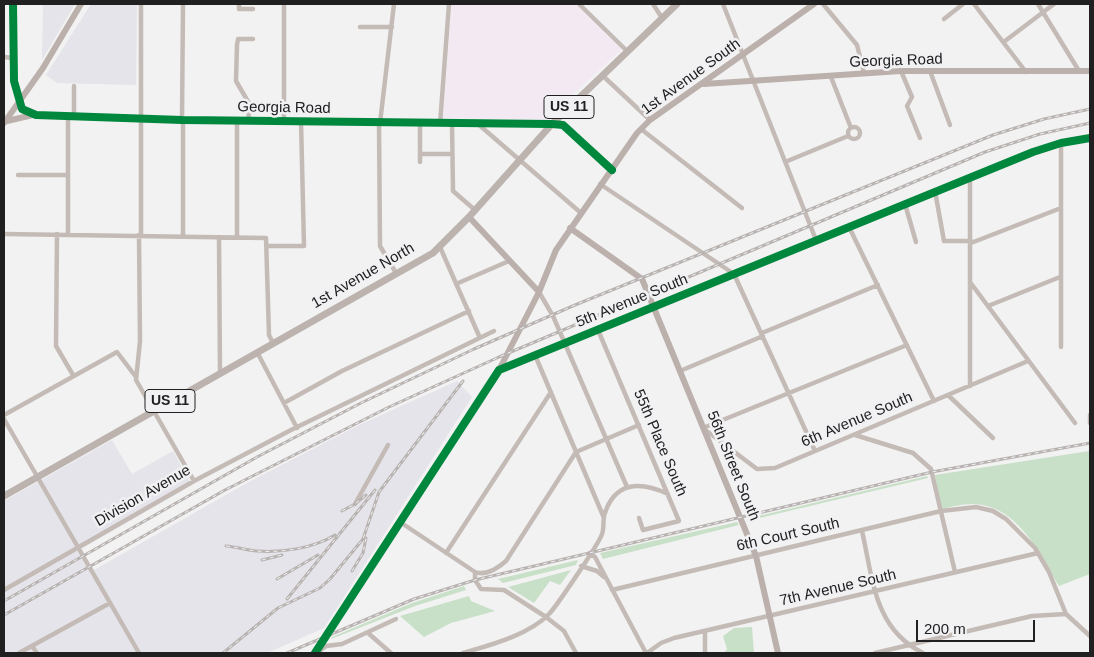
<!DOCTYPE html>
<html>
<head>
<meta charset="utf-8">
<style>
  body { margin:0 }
  #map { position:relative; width:1094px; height:657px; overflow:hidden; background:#f2f2f2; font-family:Arial,sans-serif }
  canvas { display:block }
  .frame { position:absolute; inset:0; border:5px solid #202021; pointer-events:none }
  .scale { position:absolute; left:916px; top:620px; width:119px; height:22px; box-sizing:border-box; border:2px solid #202021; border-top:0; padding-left:6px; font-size:15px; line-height:18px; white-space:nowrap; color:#202021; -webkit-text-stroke:4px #f1f1f3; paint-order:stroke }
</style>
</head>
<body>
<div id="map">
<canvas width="1094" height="657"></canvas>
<div class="frame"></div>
<div class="scale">200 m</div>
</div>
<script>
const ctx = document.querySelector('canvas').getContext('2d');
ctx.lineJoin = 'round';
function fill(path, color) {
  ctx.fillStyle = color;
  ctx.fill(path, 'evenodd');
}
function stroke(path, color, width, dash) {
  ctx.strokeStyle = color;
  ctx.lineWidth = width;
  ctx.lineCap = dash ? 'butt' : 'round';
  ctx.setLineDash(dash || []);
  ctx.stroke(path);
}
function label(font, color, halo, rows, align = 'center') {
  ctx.font = font + ' Arial,sans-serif';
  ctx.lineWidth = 5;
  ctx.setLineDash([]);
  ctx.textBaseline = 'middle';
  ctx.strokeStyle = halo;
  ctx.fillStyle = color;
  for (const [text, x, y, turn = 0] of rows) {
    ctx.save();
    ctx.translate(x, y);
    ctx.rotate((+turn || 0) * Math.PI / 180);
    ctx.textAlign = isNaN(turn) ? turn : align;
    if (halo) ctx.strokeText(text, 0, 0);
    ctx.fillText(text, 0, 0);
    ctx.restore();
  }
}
fill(new Path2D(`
  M43,4H75L42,60Z
  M91,4H137L136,85L57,83L46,75Z
  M457,381L472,397L324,628L267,653H4V501L112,440L132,474L173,451L192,485L81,549L94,570L245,484L359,425Z`), '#e4e4ea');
fill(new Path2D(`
  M452,4H575L622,49L545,120L443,118Z`), '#f2e9f3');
fill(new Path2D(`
  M1090,446V574L1059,586C1040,554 1017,504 972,504C962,504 951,507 941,509L935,475L1089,451Z
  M927,476L928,478L751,520L750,518Z
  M737,522L739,525L603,559L600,553Z
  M578,560L576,565L503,583L498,579Z
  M571,570L560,585L550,581L534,603L508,587Z
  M464,586L466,590L415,606L331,639L332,637L412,603Z
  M469,596L471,601L495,611L451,623L424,637L400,616Z
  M752,627L754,653H724L727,649L723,636L734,628Z`), '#c9e0c8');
stroke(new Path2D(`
  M13,4L14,81L22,109L36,115L182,120L552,124L563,125L612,170
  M141,4V235
  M239,4V9H253
  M579,4L627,51
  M653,4L662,18
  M723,4L816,240
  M823,4L857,45L864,73
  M974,4L1026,72
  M1038,4L1079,71
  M944,19L963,4
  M360,27H392
  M1005,41L1054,4
  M4,57L13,58
  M901,71L912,97L907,106L920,138
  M930,71L950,125
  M602,75L650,120
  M831,77L851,128
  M68,116V235
  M74,117V86
  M182,120L183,4
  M183,120V236
  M237,121V237
  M248,121L250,105L236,81L237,45L238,39H253
  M284,121V4
  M379,123L380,246L396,273
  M380,123L394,4
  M452,123L453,191L475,210
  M440,124L449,4
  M478,124L581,213
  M848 133a6 6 0 1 1 12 0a6 6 0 1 1-12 0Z
  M641,129L742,208
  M1061,143V347
  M420,154H452
  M420,162V124
  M785,162L848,136
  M18,175H68
  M600,184L734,274L815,451
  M935,191L944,241H971
  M905,204L916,242
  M849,227L934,401
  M4,234L266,238L269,335L273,343
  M57,234L56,346L73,375
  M139,235L140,341L136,380L194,481
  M219,237L220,373
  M971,243L1061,208
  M268,246H304L301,121
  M440,247L480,338
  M970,282L1075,423
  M456,284L509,261
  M539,292L553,316L627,487
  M988,306L1060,277
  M598,330L679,521L643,530L639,518
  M762,333L878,285
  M257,352L297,428
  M535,355L604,518
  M499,370L1033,152L1061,143L1090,138
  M680,371L763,336
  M970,386V177
  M948,395L993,438
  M284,403L342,371L469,311
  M4,415L117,352L136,377
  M4,419L139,653
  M1090,423V415
  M703,428L907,345
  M704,429L757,469L775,468L1028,361
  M855,435L913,453L931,469L955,572
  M355,504L388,445
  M400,522L475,572V580L481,589L504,590L546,617L564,631L576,653
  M862,531C873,579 874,629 923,653
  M446,553L551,392
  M590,553L595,557L646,653
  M581,566L597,571L604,577
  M475,572C486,576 497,569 506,561L576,452L639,425
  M4,590L194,481L291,430L494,331
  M612,590L941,511L976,507L993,511L1006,519L1035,548L1049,572L1066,614L1090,636
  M705,632V653
  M368,633L391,653
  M32,646L37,653
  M19,653L110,603
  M317,653L326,646L342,644L396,619
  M463,653C490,645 529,635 549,614C556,607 600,542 602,534C604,529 603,522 604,516C614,481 640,481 668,494
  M647,653L661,643L674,638L1038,553
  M875,653L1032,616L1066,614`), '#c4bbb6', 4.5);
stroke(new Path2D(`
  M704,84L901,71H1090
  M7,121L33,115
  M4,123L43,68L81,4
  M469,217L539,292
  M570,228L642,279L756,556L778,653
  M315,653L499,370L539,292L556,250L637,133L650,120L814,4`), '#bbb0ab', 6);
stroke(new Path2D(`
  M4,496L433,253L469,217L552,124L677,4`), '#bcb3af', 7);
const rail = new Path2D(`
  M342,511L355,504L366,495
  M226,546C237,547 246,550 257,551C282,553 314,548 335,535
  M262,560L282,555
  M352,571L363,553L366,538
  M277,579L318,555
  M287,599L375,490
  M4,601L257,457L361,403L474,349L575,305L993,135L1044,119L1090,109
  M4,615L225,490L389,407L499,357L985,152L1040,134L1090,123
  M223,653L278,608L320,588L330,579L363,539L379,492L463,381
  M287,653L414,599L475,580L932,472L1090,443`);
stroke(rail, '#b8b3b1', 3);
stroke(rail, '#f1f1f3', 1, [4]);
stroke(new Path2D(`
  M13,4L14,81L22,109L36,115L182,120L552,124L563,125L612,170
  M315,653L499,370L1033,152L1061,143L1090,138`), '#00873e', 8);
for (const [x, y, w] of [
  [569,107,50],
  [170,401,50]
]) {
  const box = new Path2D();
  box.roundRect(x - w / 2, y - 11.5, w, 23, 4);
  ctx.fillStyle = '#f1f1f3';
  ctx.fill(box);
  stroke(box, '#202021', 1);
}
label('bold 14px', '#202021', null, [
  ["US 11",569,107],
  ["US 11",170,401]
]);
label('15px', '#202021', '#f1f1f3', [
  ["Georgia Road",896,61,-2],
  ["1st Avenue South",691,77,-36],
  ["Georgia Road",284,108,1],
  ["1st Avenue North",363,276,-30],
  ["5th Avenue South",632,301,-22],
  ["6th Avenue South",857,420,-23],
  ["55th Place South",660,443,67],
  ["56th Street South",733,466,68],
  ["Division Avenue",143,496,-30],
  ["6th Court South",788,535,-13],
  ["7th Avenue South",838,588,-13]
]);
</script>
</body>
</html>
